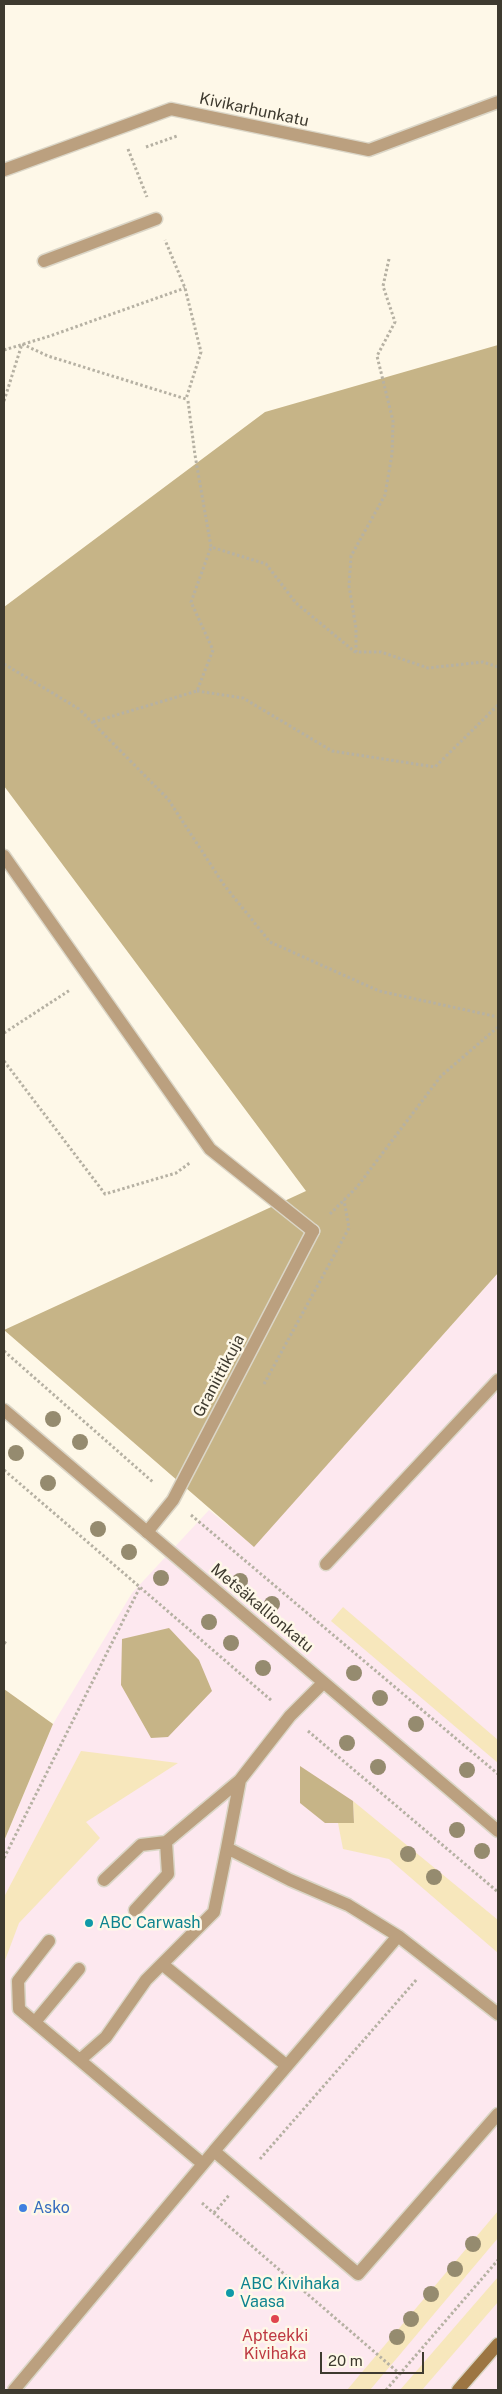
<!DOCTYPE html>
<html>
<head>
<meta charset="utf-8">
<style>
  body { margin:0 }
  #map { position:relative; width:502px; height:2394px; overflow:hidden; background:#fef8e8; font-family:"Public Sans",sans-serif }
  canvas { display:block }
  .frame { position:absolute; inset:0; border:5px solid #3e3a2f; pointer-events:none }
  .scale { position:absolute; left:320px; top:2352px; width:104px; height:22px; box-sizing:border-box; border:2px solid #3e3a2f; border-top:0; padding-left:6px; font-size:15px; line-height:18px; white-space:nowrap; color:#3e3a2f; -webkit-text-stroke:4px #fef8e8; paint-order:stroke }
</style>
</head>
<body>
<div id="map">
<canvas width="502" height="2394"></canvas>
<div class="frame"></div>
<div class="scale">20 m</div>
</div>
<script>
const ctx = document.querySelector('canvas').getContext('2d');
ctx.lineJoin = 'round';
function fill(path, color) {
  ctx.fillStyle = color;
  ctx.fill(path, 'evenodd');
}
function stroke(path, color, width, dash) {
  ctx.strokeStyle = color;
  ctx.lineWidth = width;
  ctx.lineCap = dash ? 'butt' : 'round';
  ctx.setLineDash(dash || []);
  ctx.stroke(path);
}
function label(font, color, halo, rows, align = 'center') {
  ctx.font = font + ' "Public Sans",sans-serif';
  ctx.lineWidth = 5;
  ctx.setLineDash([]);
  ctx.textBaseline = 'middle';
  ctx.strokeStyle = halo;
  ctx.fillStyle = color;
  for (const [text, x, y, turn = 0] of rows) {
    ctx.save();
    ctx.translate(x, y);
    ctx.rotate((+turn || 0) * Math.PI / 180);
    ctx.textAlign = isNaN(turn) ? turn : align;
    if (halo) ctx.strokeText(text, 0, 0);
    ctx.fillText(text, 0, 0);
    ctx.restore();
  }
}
fill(new Path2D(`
  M498,1273V2390H4V1841L53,1724L132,1593L209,1510L254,1546Z`), '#fde8ef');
fill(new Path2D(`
  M343,1607L498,1740V1763L331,1621Z
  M81,1751L178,1763L86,1822L100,1838L19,1923L4,1963V1897Z
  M353,1801L498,1920V1953L389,1859L343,1849L338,1823H354Z
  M498,2211V2238L370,2390H347Z
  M498,2277V2302L422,2390H400Z`), '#f7e7bc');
fill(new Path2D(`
  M498,345V1273L254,1547L4,1330L306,1191L4,786V607L265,412Z
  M169,1628L199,1660L212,1691L168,1737L151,1738L121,1685L122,1639Z
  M4,1689L53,1724L4,1841Z
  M300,1766L353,1801L354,1823H325L300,1803Z`), '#c6b487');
const service = new Path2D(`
  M44,261L156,219
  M4,856L210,1149L313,1231
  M326,1564L498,1380
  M104,1880L141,1845L166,1842
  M135,1910L168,1874L166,1842L240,1780
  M398,1936L498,2014
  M49,1941L18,1981L19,2009L203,2164
  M162,1964L287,2066
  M35,2022L79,1969
  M81,2059L106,2037L146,1980L214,1912L227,1848
  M214,2151L398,1936L348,1905L290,1880L227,1848L240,1780L290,1716L323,1683
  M14,2390L214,2151L358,2274L498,2114`);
const minor = new Path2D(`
  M4,170L171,109L369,150L498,102
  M147,1532L173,1500L313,1231`);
const tertiary = new Path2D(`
  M4,1410L498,1831`);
const secondary = new Path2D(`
  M458,2390L498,2344`);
stroke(service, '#dbd6c7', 15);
stroke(minor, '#dbd6c7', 15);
stroke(tertiary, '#dbd6c7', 15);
stroke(secondary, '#dbd6c7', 15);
stroke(new Path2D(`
  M146,147L177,136
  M128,149L147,197
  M389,259L383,286L395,322L377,356L393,421L392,454L385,495L351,556L349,586L356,628V652H381L428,668L483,662L498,667
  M4,350L50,336L185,288
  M4,401L22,344L48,356L186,399L201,352L185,288L165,240
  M188,401L195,455L211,547L266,564L296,603L355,652
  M4,664L79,709L168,799L224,885L270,942L379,991L498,1017
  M197,691L243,698L332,751L435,767L498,705
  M93,722L197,691L213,650L191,602L211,547
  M4,1033L70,990
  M4,1061L105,1194L176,1173L191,1162
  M330,1214L357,1187L441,1076L498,1027
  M4,1351L154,1483
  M264,1384L349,1228L344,1200
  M4,1470L272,1701
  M191,1515L498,1774
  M4,1642L7,1644
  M308,1731L498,1892
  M4,1858L140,1587
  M260,2159L417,1979
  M202,2203L400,2374
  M214,2213L230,2194
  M386,2390L498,2260`), '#b6b1a3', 3, [2.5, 2.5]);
stroke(service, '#bba07f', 12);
stroke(minor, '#bba07f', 12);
stroke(tertiary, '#bba07f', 12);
stroke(secondary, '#9c7542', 12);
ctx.fillStyle = '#958b6f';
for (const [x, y] of [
  [53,1419],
  [80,1442],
  [16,1453],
  [48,1483],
  [98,1529],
  [129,1552],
  [161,1578],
  [240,1581],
  [272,1604],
  [209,1622],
  [231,1643],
  [263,1668],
  [354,1673],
  [380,1698],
  [416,1724],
  [347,1743],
  [378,1767],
  [467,1770],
  [457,1830],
  [482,1851],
  [408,1854],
  [434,1877],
  [473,2244],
  [455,2269],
  [431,2294],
  [411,2319],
  [397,2337]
]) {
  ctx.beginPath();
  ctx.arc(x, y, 8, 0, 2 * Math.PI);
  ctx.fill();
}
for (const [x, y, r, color] of [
  [89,1923,5,"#0f9aa8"],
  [23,2208,5,"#3f7fe0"],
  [230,2293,5,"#0f9aa8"],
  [275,2319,5,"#e0444e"]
]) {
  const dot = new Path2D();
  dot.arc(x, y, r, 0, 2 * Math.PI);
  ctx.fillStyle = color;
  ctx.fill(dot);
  stroke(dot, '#fef8e8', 2);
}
label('16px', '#3e3a2f', '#fef8e8', [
  ["Kivikarhunkatu",254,110,12],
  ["Graniittikuja",219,1376,-62],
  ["Metsäkallionkatu",262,1608,40]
]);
label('16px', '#0d838f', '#fef8e8', [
  ["ABC Carwash",99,1923],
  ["ABC Kivihaka",240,2284],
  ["Vaasa",240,2302]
], 'left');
label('16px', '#366cbe', '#fef8e8', [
  ["Asko",33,2208]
], 'left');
label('16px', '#be3a42', '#fef8e8', [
  ["Apteekki",275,2336],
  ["Kivihaka",275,2354]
]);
</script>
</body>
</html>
